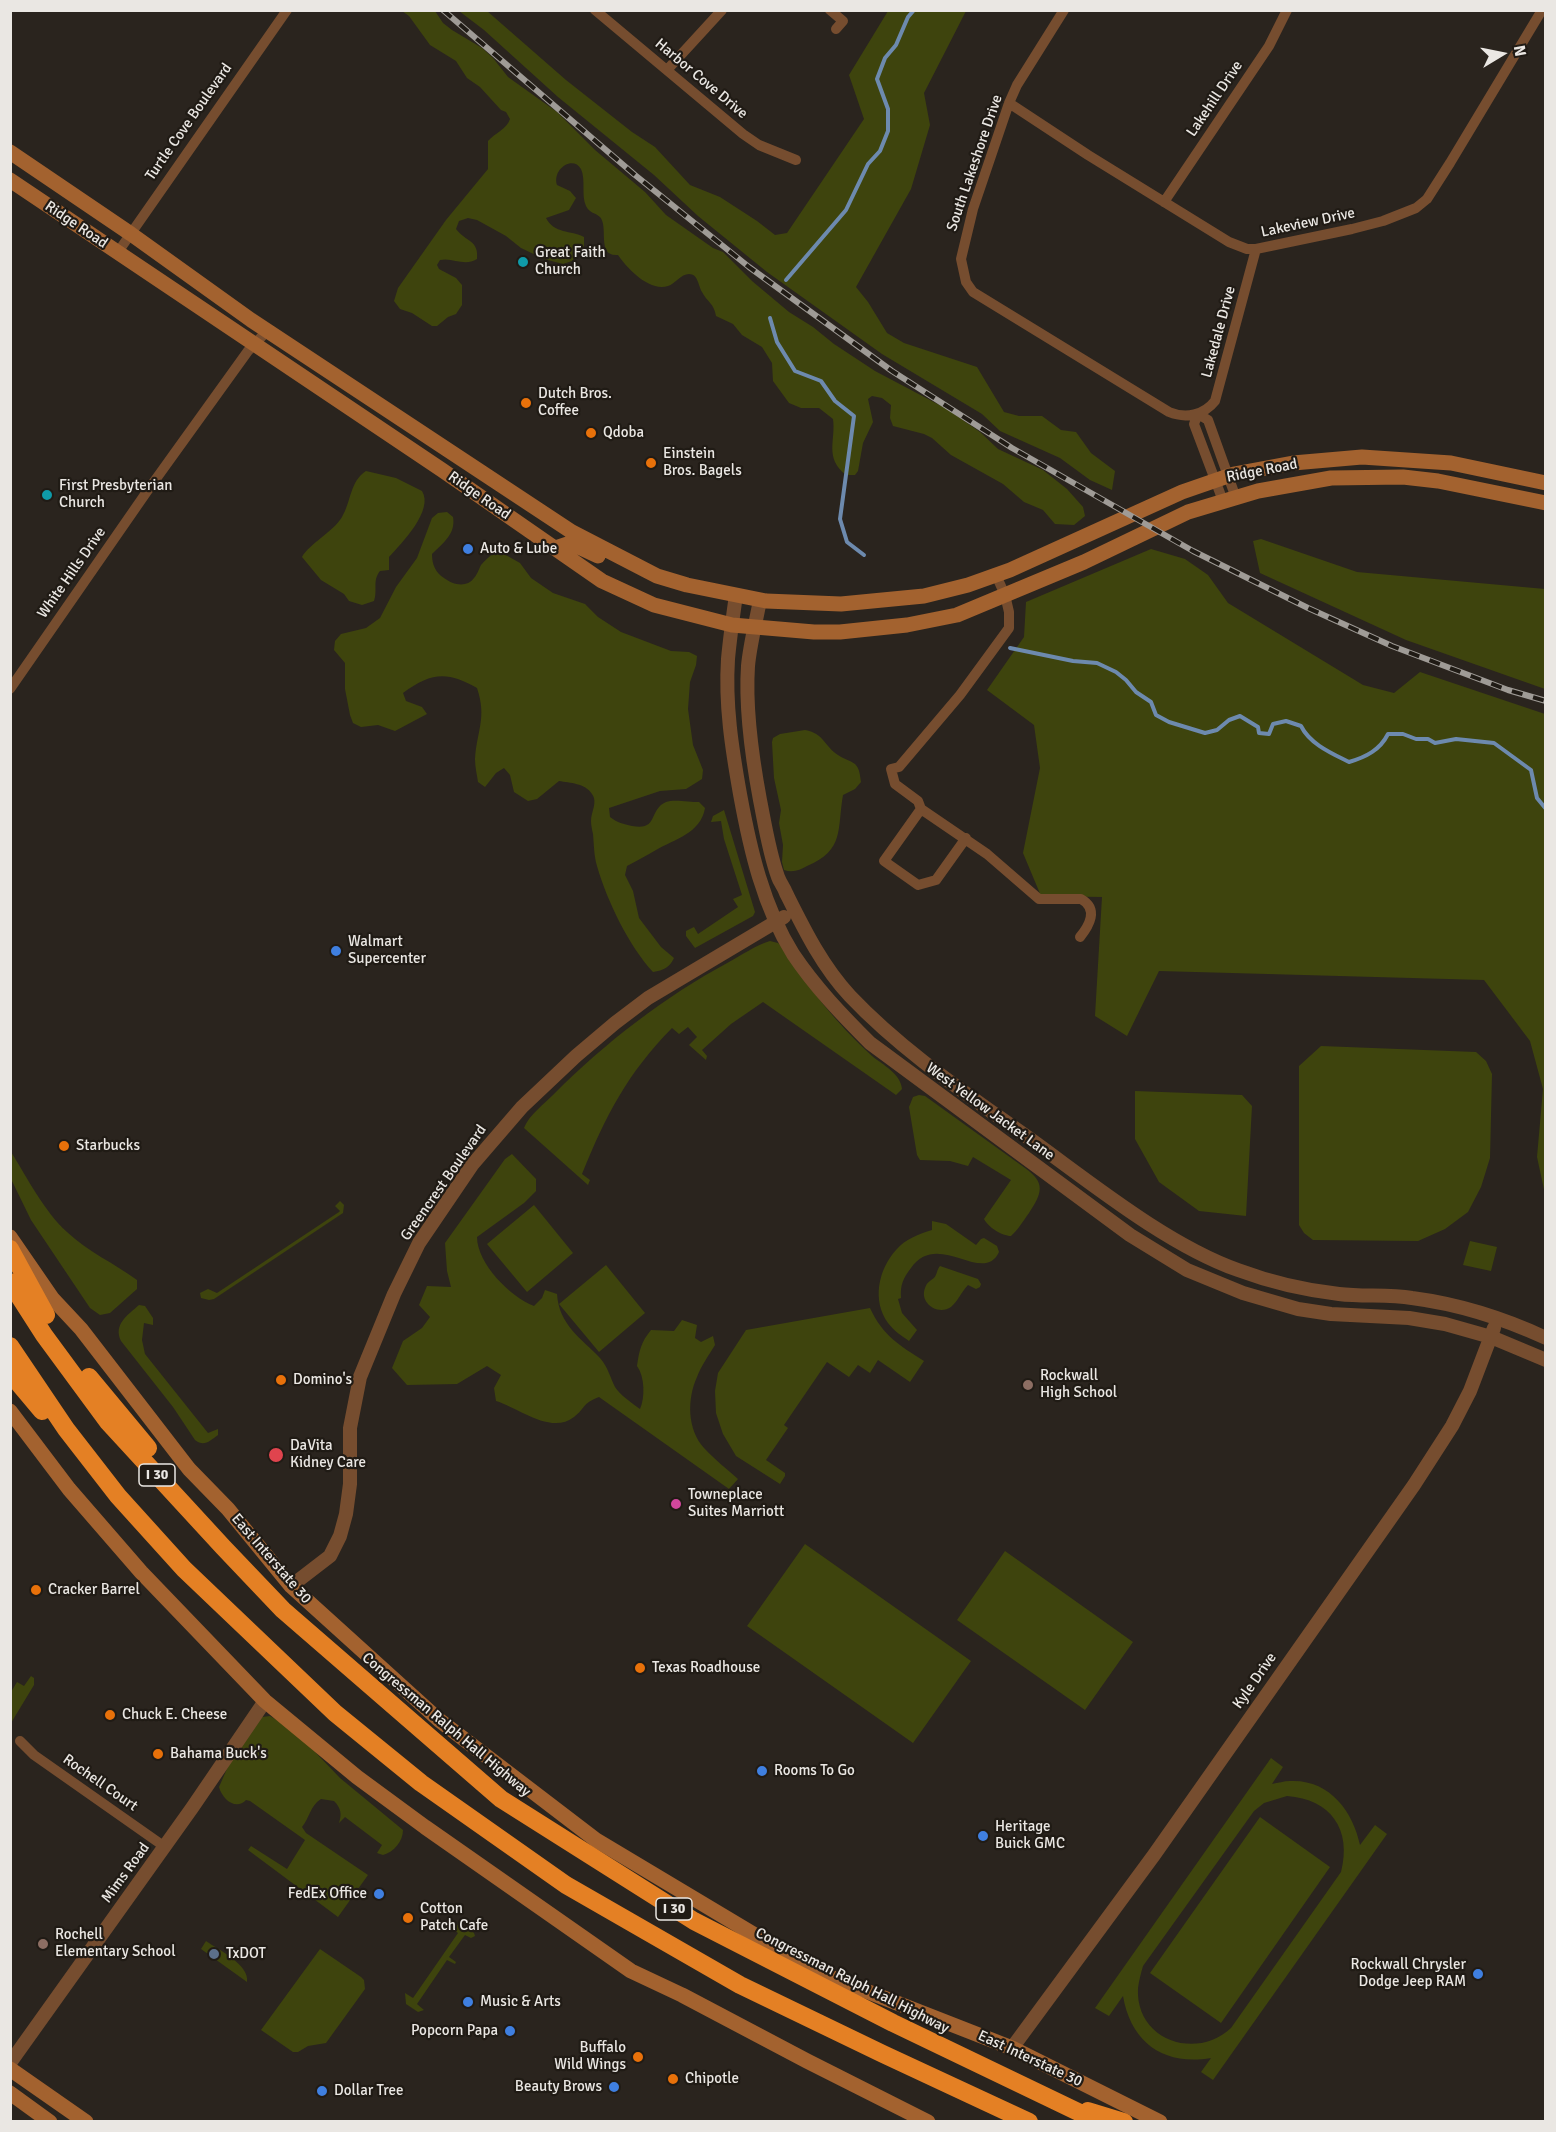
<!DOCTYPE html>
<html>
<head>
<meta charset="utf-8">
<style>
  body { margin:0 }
  #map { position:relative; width:1556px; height:2132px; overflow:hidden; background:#2a241e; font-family:Signika,sans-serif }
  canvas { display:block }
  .frame { position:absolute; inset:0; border:12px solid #eae7e3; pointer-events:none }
  .north { position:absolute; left:1472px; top:24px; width:60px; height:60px; -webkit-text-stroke:4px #201b15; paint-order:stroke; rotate:80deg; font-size:16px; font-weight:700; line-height:24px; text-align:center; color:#eae7e3 }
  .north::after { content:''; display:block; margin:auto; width:21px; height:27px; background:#eae7e3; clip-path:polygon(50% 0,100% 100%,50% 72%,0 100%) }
</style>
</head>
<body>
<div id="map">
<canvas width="1556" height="2132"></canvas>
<div class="frame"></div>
<div class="north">N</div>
</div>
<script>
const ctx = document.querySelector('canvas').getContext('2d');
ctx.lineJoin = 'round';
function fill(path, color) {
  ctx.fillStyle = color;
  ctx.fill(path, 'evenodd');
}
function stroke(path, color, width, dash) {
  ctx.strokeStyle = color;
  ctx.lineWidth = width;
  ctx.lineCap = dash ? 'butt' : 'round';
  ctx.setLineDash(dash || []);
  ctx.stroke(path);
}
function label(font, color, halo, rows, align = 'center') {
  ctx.font = font + ' Signika,sans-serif';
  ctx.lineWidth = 4.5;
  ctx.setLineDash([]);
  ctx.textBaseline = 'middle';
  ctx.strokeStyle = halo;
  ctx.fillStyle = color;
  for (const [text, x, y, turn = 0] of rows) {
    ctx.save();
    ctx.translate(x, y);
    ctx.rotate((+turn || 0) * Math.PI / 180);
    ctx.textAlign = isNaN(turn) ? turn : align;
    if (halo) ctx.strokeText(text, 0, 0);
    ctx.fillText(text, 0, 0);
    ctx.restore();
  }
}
fill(new Path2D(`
  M402,11H435L443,23L452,30L482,48L493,58L508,77L557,112L595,150L645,192L666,215L713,248L723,252L752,281L789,312L813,327L834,344L875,371L947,409L980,432L998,449L1043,470L1067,489L1083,507L1085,516L1074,525L1055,524L1043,510L1024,502L1003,484L951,455L932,438L924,434L893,426L890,418L891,405L882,398L872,396L868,399L873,422L863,443L858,471L855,475H846C824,458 836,440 833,419L819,408H801L789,403L773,381L772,363L762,347L742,335L733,324L716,316C714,303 707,302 702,292C698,285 698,274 689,274C681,274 675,284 668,286C649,292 627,268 618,255C596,257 609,227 600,217C596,213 589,213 586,206C581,195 586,180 581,169C573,155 552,169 557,185L570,191L576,198L569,210L546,218C554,234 571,230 584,237V246L572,261L563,264L544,259L521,248L506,236L477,220L468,218L459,221L456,229C466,242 479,240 477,259C464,267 453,257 440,260L437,265L439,269L456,278L462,285V305L456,314L448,317L437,326H432L412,313L400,309L394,301L398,288L446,220L488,169V141C495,133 507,129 510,119L506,112L501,110L480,87L467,78L456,61L430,45L409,16Z
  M459,11H487L566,80L632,132L655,147L690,185L720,197L757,221L775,235L787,233L864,119L849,75L888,11H966L924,93L930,125L911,189L856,287L868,302L887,333L904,343L977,367L1004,412L1019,416H1042L1061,430L1076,432L1091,453L1115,471L1112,490L1090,480L1060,458L1000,431L982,414L882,354L767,272L698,216L654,175L558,97L484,30Z
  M366,471L396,478L422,491C434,510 402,543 389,557V570L380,571C372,581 378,590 374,601L362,605L349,601L344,594L321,580L302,557C309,544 333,532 342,517C351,502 350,481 366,471Z
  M447,512L453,517C456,534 443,543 432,554C432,564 435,572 444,578C453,585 467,588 474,578C477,575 479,569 481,565C485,560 490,556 495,552L504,554L520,563L531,578L553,593L585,604L598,617L621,632L671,651L689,652L697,656L696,665L690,682L688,709L693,745L703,770L702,779L686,789L660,791L609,808L610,817C618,823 623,824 632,826C659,831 648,810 666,802C673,799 690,802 699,802L705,808C701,833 675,839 656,850C647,855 637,861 627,866L625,875L633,891L639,918L661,947L674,958C669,968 664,970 653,972C629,946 607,901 597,866C594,856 594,845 593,834C592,830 591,825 591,821C591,812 598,802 592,794C585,783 570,783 559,781L537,799L528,801L514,792L510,775L504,768L496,773L485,787L478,782C477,775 475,767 475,759C477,730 487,718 477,688C448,671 431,672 403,693L406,701L422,707L427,714L395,731L378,725L361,727L353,723L350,715L345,689V663L334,650L335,641L341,634L366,628L380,618L396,587L417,558L432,518L438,513Z
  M1261,539L1357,572L1545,589V689L1406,640L1260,573L1253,541Z
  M1151,549L1185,559L1208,575L1228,603L1363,685L1394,693L1420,672L1545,714V1194L1537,1157L1543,1089L1530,1041L1484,980L1159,971L1127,1036L1095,1016L1102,897L1041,896L1023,853L1040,768L1034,725L987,690L1024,637L1026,602Z
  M805,730C825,734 824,746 838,755C843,759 850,760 855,764C860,769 860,776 861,782L855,789L843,795C837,829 845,850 807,866C800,870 793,873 784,870L782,862L783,845L779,823L781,810L774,778L772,742L773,738L780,734Z
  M724,810L755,912L753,916L695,948L686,936V931L694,927L698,934L738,907L733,899L742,895L724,839L721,821L711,822L713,816Z
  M770,941L778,943L783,947C808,988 837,1024 872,1056C883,1065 901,1074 902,1089L896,1095L763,1002L731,1024L702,1050L707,1056L706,1060L689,1045L697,1037L688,1027L679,1034L672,1028C627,1074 606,1115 582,1174L590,1180L588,1185L524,1128C529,1115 544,1104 554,1094C606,1042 664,997 729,962C742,955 756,945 770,941Z
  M1321,1046L1476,1052L1486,1061L1492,1074L1490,1158L1481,1187L1468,1212L1445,1229L1418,1241L1313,1240L1304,1233L1299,1225V1066Z
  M1135,1091L1242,1095L1252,1106L1246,1216L1199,1211L1159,1182L1135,1139Z
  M919,1095L925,1096L1025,1168C1046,1183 1042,1193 1029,1213C1023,1221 1018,1230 1011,1236C1002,1236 988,1227 984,1219L1011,1180L973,1157L968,1166L950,1161L920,1160L917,1155L909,1107L913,1097Z
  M11,1152C28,1179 44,1211 67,1232C88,1252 114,1263 137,1280V1289L110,1313L100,1315L90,1308L31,1220L11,1179Z
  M512,1154L536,1179V1191L524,1203L477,1237C477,1263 510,1297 534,1306L542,1298L545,1290L557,1294C559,1325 581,1338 600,1358C608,1367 610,1377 615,1387C620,1395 632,1403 640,1409C645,1398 645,1377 637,1366C639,1351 641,1342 651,1330L674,1331L682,1320L697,1325L695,1338L701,1342L713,1336L715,1345C709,1355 701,1366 697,1377C687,1399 687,1429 704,1448C714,1459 727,1469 738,1479L729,1489L599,1397C581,1404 586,1408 574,1417C551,1435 519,1408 496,1401L494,1388L501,1375L487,1366L457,1384L407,1385L392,1368L403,1341L422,1328L430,1317L419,1305L427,1286L451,1287L447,1271L445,1243L505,1159Z
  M340,1201L344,1205L343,1213L214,1299L209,1300L201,1298L200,1293L208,1289L217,1293L339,1212L340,1211L335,1206Z
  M534,1205L573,1253L527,1292L487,1244Z
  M932,1221L946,1224L976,1245L981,1239L984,1238L997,1246L999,1252C983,1286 938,1229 911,1268C903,1278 900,1286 901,1298L898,1299L902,1313L917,1330L909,1341C902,1336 894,1331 888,1323C872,1301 878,1270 896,1250C905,1239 919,1234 932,1230Z
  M1470,1241L1497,1247L1491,1271L1463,1265Z
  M606,1265L645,1313L599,1352L559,1304Z
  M940,1266L978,1279L981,1284L980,1287L976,1289L968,1285C962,1291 958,1301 951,1307C938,1316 919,1303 925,1288C927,1282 930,1281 934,1278C937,1275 937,1269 940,1266Z
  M139,1305L145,1306L153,1318V1325L144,1323L142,1340L145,1354L208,1433L218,1429V1435C210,1441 204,1447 195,1440L173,1407L121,1341C113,1324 128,1315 139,1305Z
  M870,1308C883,1336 899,1345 924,1361L910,1382L878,1360L870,1373L858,1365L849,1377L827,1362L784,1425L788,1428L766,1460L785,1473V1476L780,1484L736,1456L723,1434L716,1413L715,1391L718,1373L746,1330Z
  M805,1544L971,1661L913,1743L747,1626Z
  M1005,1551L1133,1642L1085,1710L957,1620Z
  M31,1676L34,1678V1685L11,1723V1692L17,1682L24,1686Z
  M270,1716L294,1730L340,1778L403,1830C403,1841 394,1852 383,1855L377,1853L382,1845L345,1817L339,1823C342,1814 341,1808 334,1801L321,1799C310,1806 310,1817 302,1827L306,1833L368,1875L338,1917L248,1850L251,1846L287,1869L305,1840L250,1801L246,1800C236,1811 222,1799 219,1787L244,1730L262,1717Z
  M1271,1758L1283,1767L1272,1784C1278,1783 1284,1781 1290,1781C1329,1779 1353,1811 1360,1845L1375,1825L1387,1834L1213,2080L1201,2072L1211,2058C1164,2066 1131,2043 1123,1996L1109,2016L1095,2008ZM1287,1796C1331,1799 1352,1830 1341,1872L1231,2028C1196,2061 1135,2040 1138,1988C1139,1980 1141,1973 1143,1966L1254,1811L1264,1803Z
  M1260,1817L1330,1867L1221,2023L1150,1973Z
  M460,1924L474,1933L475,1936L471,1938L465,1935L449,1957L456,1962L455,1964L447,1960L417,2004L424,2010L418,2012L406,2004L405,1993L413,1998L458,1933L450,1927Z
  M206,1941C219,1950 250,1965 247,1982L201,1949Z
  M320,1949L361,1977L364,1980L365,1989L326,2043L308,2046L298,2052H293L261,2030Z`), '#3e440d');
stroke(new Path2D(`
  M786,280L846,210L868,164L880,151L888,131V109L877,79L885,58L896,45L908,17L914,10
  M770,318L777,342L795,371L821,381L835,401L854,416L840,519L847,542L864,555
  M1010,648L1073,661L1097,663L1116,672L1126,680L1136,692L1151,702L1156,715L1169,722L1205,733L1217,730L1229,720L1240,716L1258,727L1259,733L1269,734L1273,724L1286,721L1301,726C1310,744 1331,753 1349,762C1366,757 1380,750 1388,734H1403L1416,739H1428L1435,743L1456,739L1494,743L1531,770L1537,798L1546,809`), '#6d8aae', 4);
stroke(new Path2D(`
  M595,10L743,134L759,145L796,160
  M830,10L843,21L836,29
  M1064,10L1017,85L1009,103L973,209L961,259L966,282L973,292L1169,412C1186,419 1204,415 1215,401L1256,249
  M667,70L722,10
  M1009,103L1088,155L1229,242L1247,249H1256L1352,229L1383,221L1416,208L1427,199L1450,163L1542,10
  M1164,202L1269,46L1287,10
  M118,252L287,10
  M1198,414L1208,420L1236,498
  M1198,414L1194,424L1223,501
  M996,575L1005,595L1009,612V628L960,695L899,767L891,769L895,784L918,801L921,809L987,854L1039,899H1081C1099,909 1089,926 1080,937
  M10,689L148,490L248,351L267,331
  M921,809L884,861L918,885L936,880L966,838
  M20,1741L34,1755L165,1847`), '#764d2f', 10);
stroke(new Path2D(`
  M736,595C733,616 730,637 728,659C725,705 732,749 740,794C750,849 763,906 793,954C815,987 842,1015 870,1043L1130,1235L1187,1270L1243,1293L1298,1309L1331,1314L1409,1318L1445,1324L1491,1337L1546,1360
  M760,600C756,622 750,644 748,666C745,710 752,757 760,800C765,825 769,852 778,877C780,883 784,887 786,893C804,929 822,966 850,996C905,1054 973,1098 1037,1144C1096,1187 1170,1246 1238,1270C1270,1282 1304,1290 1339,1294C1363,1297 1388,1294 1412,1298C1458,1304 1503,1318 1546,1338
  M291,1586L330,1556L340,1536L346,1514L350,1484V1428L360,1377L394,1294L419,1243L472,1165L522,1107L576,1056L615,1023L648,998L784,917
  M1012,2048L1154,1855L1414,1485L1452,1426L1470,1391L1494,1328
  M10,2063L192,1808L265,1701`), '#764d2f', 14);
stroke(new Path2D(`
  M10,152L131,234L251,320L572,532L657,576L687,585L766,601L841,604L924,596L968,585L1010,570L1182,492L1234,474L1293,463L1362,457L1451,463L1546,483
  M10,180L442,470L602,581L654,605L732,625L814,632H840L907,625L957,615L1084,562L1188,512L1258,491L1331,478L1403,477L1438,481L1546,503
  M555,548L570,543L598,556
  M10,1237L52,1298L81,1329L189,1469L228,1509L291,1586L439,1720L596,1840L815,1971L1012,2048L1160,2122
  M10,1411L69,1489L141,1572L265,1701L357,1777L425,1827L631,1971L682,1995L807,2061L928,2122
  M10,2069L86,2122
  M10,2093L50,2122`), '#a3622f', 15);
stroke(new Path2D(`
  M10,1249L46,1315
  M10,1282L44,1335L108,1422L223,1547L283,1610L501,1799L694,1921L893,2023L1099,2122
  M10,1346L66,1429L118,1496L184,1569L335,1713L421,1783L566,1885L740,1985L883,2054L1029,2122
  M10,1373L42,1411
  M89,1377L148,1448
  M1088,2111L1124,2122`), '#e48024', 18);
const rail = new Path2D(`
  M443,10L635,175L749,267L892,371L1012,448L1193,551L1308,608L1392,646L1508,690L1546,701`);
stroke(rail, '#9f9b96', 6);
stroke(rail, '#201b15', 4, [11]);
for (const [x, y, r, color] of [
  [523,262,6,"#0f9aa8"],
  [526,403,6,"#e8710a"],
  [591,433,6,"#e8710a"],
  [651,463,6,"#e8710a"],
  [47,495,6,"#0f9aa8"],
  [468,549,6,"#3f7fe0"],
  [336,951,6,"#3f7fe0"],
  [64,1146,6,"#e8710a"],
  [281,1380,6,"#e8710a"],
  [1028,1385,6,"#8d6e63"],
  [276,1455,8,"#e0444e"],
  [676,1504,6,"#d1479c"],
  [36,1590,6,"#e8710a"],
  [640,1668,6,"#e8710a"],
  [110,1715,6,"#e8710a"],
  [158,1754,6,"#e8710a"],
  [762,1771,6,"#3f7fe0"],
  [983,1836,6,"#3f7fe0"],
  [379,1894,6,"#3f7fe0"],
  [408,1918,6,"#e8710a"],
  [43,1944,6,"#8d6e63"],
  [214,1954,6,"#5c6f8a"],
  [1478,1974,6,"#3f7fe0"],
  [468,2002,6,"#3f7fe0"],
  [510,2031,6,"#3f7fe0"],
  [638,2057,6,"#e8710a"],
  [673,2079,6,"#e8710a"],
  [614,2087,6,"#3f7fe0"],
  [322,2091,6,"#3f7fe0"]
]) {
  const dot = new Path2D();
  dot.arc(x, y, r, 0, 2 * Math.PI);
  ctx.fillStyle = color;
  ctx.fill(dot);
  stroke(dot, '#201b15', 2);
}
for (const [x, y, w] of [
  [157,1475,36],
  [674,1909,36]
]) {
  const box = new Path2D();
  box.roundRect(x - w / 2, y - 11, w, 22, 4.5);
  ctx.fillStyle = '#201b15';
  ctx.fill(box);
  stroke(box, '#eae7e3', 1.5);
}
label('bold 14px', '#eae7e3', null, [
  ["I 30",157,1475],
  ["I 30",674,1909]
]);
label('15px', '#eae7e3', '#201b15', [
  ["Harbor Cove Drive",701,79,40],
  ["Lakehill Drive",1215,99,-56],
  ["Turtle Cove Boulevard",189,122,-55],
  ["South Lakeshore Drive",975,163,-71],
  ["Lakeview Drive",1308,223,-12],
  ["Ridge Road",76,225,34],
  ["Lakedale Drive",1219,332,-75],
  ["Ridge Road",1262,471,-11],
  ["Ridge Road",479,496,35],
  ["White Hills Drive",72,573,-55],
  ["West Yellow Jacket Lane",990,1112,36],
  ["Greencrest Boulevard",444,1183,-55],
  ["East Interstate 30",271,1559,49],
  ["Kyle Drive",1255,1681,-55],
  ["Congressman Ralph Hall Highway",446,1725,40],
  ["Rochell Court",100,1783,35],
  ["Mims Road",126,1873,-54],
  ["Congressman Ralph Hall Highway",852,1981,27],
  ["East Interstate 30",1030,2059,25]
]);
label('15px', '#eae7e3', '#201b15', [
  ["Great Faith",535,253],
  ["Church",535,270],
  ["Dutch Bros.",538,394],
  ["Coffee",538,411],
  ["Qdoba",603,433],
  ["Einstein",663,454],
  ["Bros. Bagels",663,471],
  ["First Presbyterian",59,486],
  ["Church",59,503],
  ["Auto & Lube",480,549],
  ["Walmart",348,942],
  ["Supercenter",348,959],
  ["Starbucks",76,1146],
  ["Rockwall",1040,1376],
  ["High School",1040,1393],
  ["Domino's",293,1380],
  ["DaVita",290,1446],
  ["Kidney Care",290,1463],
  ["Towneplace",688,1495],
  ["Suites Marriott",688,1512],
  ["Cracker Barrel",48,1590],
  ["Texas Roadhouse",652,1668],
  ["Chuck E. Cheese",122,1715],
  ["Bahama Buck's",170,1754],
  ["Rooms To Go",774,1771],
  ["Heritage",995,1827],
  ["Buick GMC",995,1844],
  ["FedEx Office",367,1894,"right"],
  ["Cotton",420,1909],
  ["Patch Cafe",420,1926],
  ["Rochell",55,1935],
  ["Elementary School",55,1952],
  ["TxDOT",226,1954],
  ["Rockwall Chrysler",1466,1965,"right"],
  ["Dodge Jeep RAM",1466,1982,"right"],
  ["Music & Arts",480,2002],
  ["Popcorn Papa",498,2031,"right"],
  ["Buffalo",626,2048,"right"],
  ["Wild Wings",626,2065,"right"],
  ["Chipotle",685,2079],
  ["Beauty Brows",602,2087,"right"],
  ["Dollar Tree",334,2091]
], 'left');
</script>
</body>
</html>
